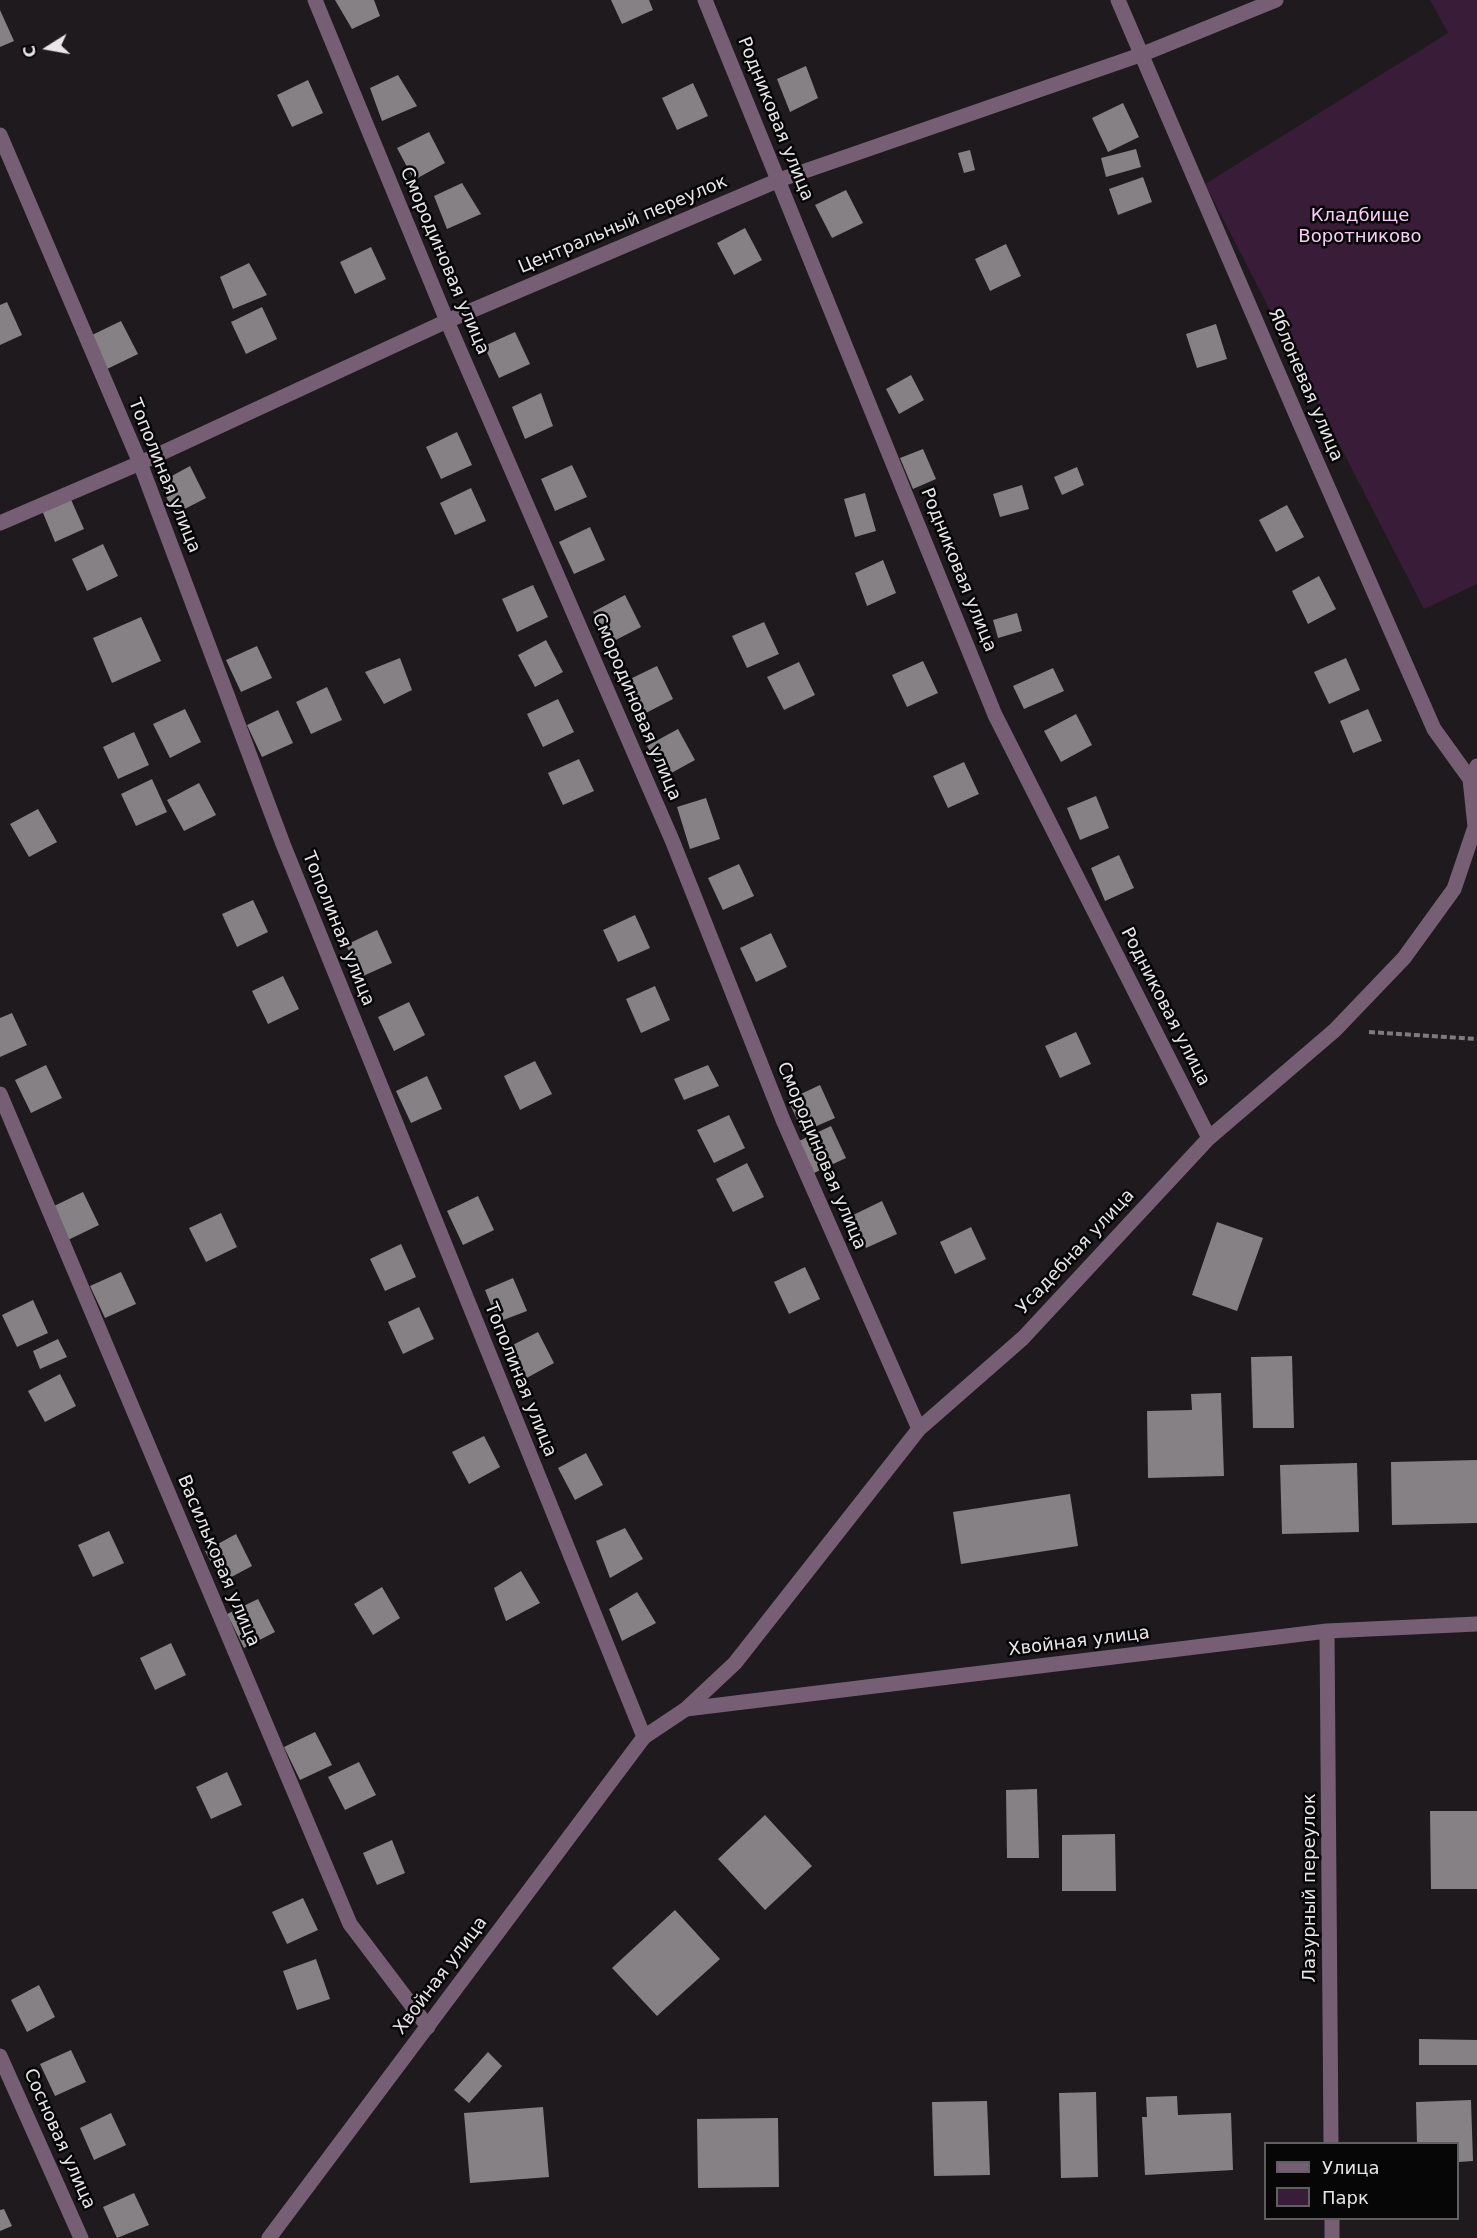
<!DOCTYPE html>
<html>
<head>
<meta charset="utf-8">
<style>
  body { margin:0 }
  #map { position:relative; width:1477px; height:2238px; overflow:hidden; background:#1e1a1d; font-family:"DejaVu Sans",sans-serif }
  canvas { display:block }
  .legend { position:absolute; left:1264px; top:2142px; width:195px; height:78px; box-sizing:border-box; background:#070607; border:2px solid #616061; margin:0; padding:8px 10px; list-style:none; font-size:18px; color:#e8e6e8 }
  .legend li { display:flex; align-items:center; gap:12px; height:30px }
  .legend b { width:30px; border:2px solid #616061 }
  .north { position:absolute; left:18px; top:18px; width:60px; height:60px; -webkit-text-stroke:4px #070607; paint-order:stroke; rotate:259deg; font-size:16px; font-weight:700; line-height:24px; text-align:center; color:#e8e6e8 }
  .north::after { content:''; display:block; margin:auto; width:21px; height:27px; background:#e8e6e8; clip-path:polygon(50% 0,100% 100%,50% 72%,0 100%) }
</style>
</head>
<body>
<div id="map">
<canvas width="1477" height="2238"></canvas>
<ul class="legend">
<li><b style="height:8px;background:#765f75"></b>Улица</li>
<li><b style="height:16px;background:#391c38"></b>Парк</li>
</ul>
<div class="north">С</div>
</div>
<script>
const ctx = document.querySelector('canvas').getContext('2d');
ctx.lineJoin = 'round';
function fill(path, color) {
  ctx.fillStyle = color;
  ctx.fill(path, 'evenodd');
}
function stroke(path, color, width, dash) {
  ctx.strokeStyle = color;
  ctx.lineWidth = width;
  ctx.lineCap = dash ? 'butt' : 'round';
  ctx.setLineDash(dash || []);
  ctx.stroke(path);
}
function label(font, color, halo, rows, align = 'center') {
  ctx.font = font + ' "DejaVu Sans",sans-serif';
  ctx.lineWidth = 5;
  ctx.setLineDash([]);
  ctx.textBaseline = 'middle';
  ctx.strokeStyle = halo;
  ctx.fillStyle = color;
  for (const [text, x, y, turn = 0] of rows) {
    ctx.save();
    ctx.translate(x, y);
    ctx.rotate((+turn || 0) * Math.PI / 180);
    ctx.textAlign = isNaN(turn) ? turn : align;
    if (halo) ctx.strokeText(text, 0, 0);
    ctx.fillText(text, 0, 0);
    ctx.restore();
  }
}
fill(new Path2D(`
  M1430,0H1477V584L1424,609L1205,184L1448,33Z`), '#391c38');
fill(new Path2D(`
  M335,0H374L380,16L352,29Z
  M611,0H649L653,10L622,24Z
  M0,10L14,41L0,47Z
  M806,66L818,98L790,112L777,79Z
  M398,75L417,106L382,121L370,88Z
  M308,80L323,113L292,127L277,95Z
  M693,83L708,116L677,130L662,98Z
  M1123,103L1139,137L1108,152L1092,118Z
  M429,132L445,163L414,180L397,148Z
  M1136,149L1141,167L1106,177L1101,158Z
  M970,150L975,170L964,173L958,153Z
  M1143,177L1152,202L1118,215L1109,189Z
  M462,183L481,214L447,229L434,196Z
  M846,190L863,223L832,238L815,205Z
  M745,228L762,260L734,275L717,243Z
  M1006,244L1021,276L990,291L975,259Z
  M371,247L386,279L355,294L340,262Z
  M249,263L267,295L233,309L220,277Z
  M7,302L22,335L0,345V305Z
  M262,307L277,339L246,354L231,322Z
  M121,321L138,354L107,369L90,336Z
  M1216,324L1227,359L1197,368L1186,334Z
  M515,332L530,364L499,378L484,346Z
  M911,375L924,400L899,414L886,389Z
  M541,393L553,426L525,439L512,407Z
  M457,432L472,465L441,479L426,447Z
  M923,449L936,479L913,489L900,458Z
  M572,465L587,497L555,511L541,479Z
  M190,466L206,498L175,514L159,483Z
  M1077,467L1084,485L1062,495L1054,477Z
  M1022,485L1029,509L1000,517L993,494Z
  M471,488L486,521L455,535L440,503Z
  M865,493L876,531L855,537L844,499Z
  M69,495L84,529L55,542L41,508Z
  M1287,505L1304,537L1276,552L1259,520Z
  M590,527L605,560L574,574L559,542Z
  M103,544L118,576L87,591L72,559Z
  M883,560L896,593L867,606L855,573Z
  M1319,576L1336,609L1308,624L1292,591Z
  M533,585L548,617L517,632L502,599Z
  M625,595L641,627L610,643L593,612Z
  M1017,613L1022,631L998,638L993,620Z
  M141,617L161,661L112,683L93,638Z
  M764,622L779,654L747,668L732,636Z
  M546,640L563,672L535,687L518,655Z
  M257,646L272,678L241,692L226,660Z
  M400,658L412,690L384,704L365,672Z
  M1346,658L1360,690L1329,704L1314,672Z
  M923,661L938,693L907,707L892,675Z
  M799,662L815,695L784,710L767,677Z
  M657,666L673,699L642,715L626,681Z
  M1053,668L1064,691L1024,709L1013,686Z
  M327,687L342,720L311,734L296,702Z
  M558,699L574,732L543,747L527,714Z
  M185,709L201,742L170,758L153,724Z
  M1368,709L1382,741L1353,753L1340,721Z
  M278,710L293,743L262,757L247,725Z
  M1076,714L1092,745L1061,762L1044,731Z
  M678,729L695,760L664,777L647,746Z
  M134,732L149,765L118,779L103,747Z
  M579,759L594,791L563,805L548,773Z
  M964,762L979,794L948,808L933,776Z
  M152,779L167,812L136,826L121,794Z
  M199,783L216,815L184,831L167,800Z
  M1096,796L1109,828L1080,840L1067,808Z
  M706,798L720,839L690,849L677,807Z
  M38,809L57,842L29,857L10,824Z
  M1119,855L1134,888L1105,901L1091,868Z
  M739,864L754,896L723,910L708,878Z
  M253,900L268,932L237,947L222,914Z
  M635,915L650,948L618,962L603,930Z
  M377,930L392,963L361,977L346,945Z
  M771,933L787,967L756,982L740,948Z
  M283,976L299,1009L268,1024L252,991Z
  M655,986L670,1020L641,1033L626,999Z
  M409,1002L425,1035L394,1051L378,1017Z
  M12,1013L27,1045L0,1057V1018Z
  M1076,1032L1091,1064L1060,1078L1045,1046Z
  M535,1061L552,1094L520,1110L504,1076Z
  M46,1065L62,1098L31,1113L15,1080Z
  M708,1065L719,1086L684,1100L674,1079Z
  M427,1076L442,1109L411,1123L396,1091Z
  M820,1085L835,1118L803,1132L788,1100Z
  M729,1115L745,1148L714,1163L697,1130Z
  M831,1126L846,1158L814,1173L799,1141Z
  M747,1163L764,1197L733,1212L716,1179Z
  M83,1192L99,1225L68,1240L52,1207Z
  M478,1196L494,1230L463,1245L447,1211Z
  M882,1201L897,1234L866,1248L851,1216Z
  M221,1213L237,1247L206,1262L189,1228Z
  M1217,1222L1263,1238L1237,1311L1192,1295Z
  M971,1227L986,1259L955,1274L940,1242Z
  M401,1244L416,1277L385,1291L370,1259Z
  M805,1267L820,1299L789,1314L774,1282Z
  M121,1272L136,1304L105,1318L90,1286Z
  M513,1278L527,1311L498,1322L485,1290Z
  M33,1300L48,1333L17,1347L2,1315Z
  M419,1307L434,1339L403,1354L388,1322Z
  M538,1332L554,1363L523,1380L507,1348Z
  M58,1339L67,1357L40,1369L33,1351Z
  M1292,1356L1294,1428H1253L1251,1357Z
  M60,1374L76,1406L45,1422L28,1391Z
  M1221,1393L1224,1476L1148,1478L1147,1411L1192,1410L1191,1394Z
  M484,1436L500,1467L469,1484L452,1452Z
  M586,1453L603,1485L575,1500L558,1468Z
  M1477,1460V1523L1392,1525L1391,1462Z
  M1357,1463L1359,1532L1282,1534L1280,1465Z
  M1070,1494L1078,1546L961,1564L953,1512Z
  M625,1528L643,1559L610,1578L596,1541Z
  M109,1531L124,1563L93,1577L78,1545Z
  M236,1534L252,1566L222,1582L205,1551Z
  M521,1571L540,1603L506,1621L494,1588Z
  M382,1587L400,1618L373,1635L354,1604Z
  M637,1592L656,1623L622,1641L609,1609Z
  M258,1599L275,1632L244,1648L227,1614Z
  M171,1643L186,1675L155,1690L140,1658Z
  M315,1732L332,1765L300,1780L284,1747Z
  M359,1762L376,1795L345,1810L328,1777Z
  M227,1772L242,1805L211,1819L196,1787Z
  M1037,1789L1039,1858H1007L1006,1790Z
  M1430,1811H1477V1889H1431Z
  M765,1815L812,1866L765,1910L718,1859Z
  M1115,1834L1116,1891H1062V1835Z
  M392,1840L405,1873L377,1885L363,1853Z
  M303,1898L318,1930L287,1944L272,1912Z
  M675,1910L720,1959L657,2016L612,1968Z
  M316,1959L330,1999L297,2010L283,1971Z
  M39,1985L55,2017L27,2032L11,2000Z
  M1419,2039L1477,2040V2065H1419Z
  M71,2050L86,2082L55,2096L40,2064Z
  M488,2052L502,2066L469,2103L454,2090Z
  M1096,2092L1098,2177L1061,2178L1059,2093Z
  M1177,2096L1178,2115L1231,2113L1233,2170L1145,2175L1142,2117H1147L1146,2097Z
  M1471,2100L1473,2161L1458,2162V2144H1417L1416,2102Z
  M987,2101L990,2175L934,2176L932,2102Z
  M543,2107L549,2177L470,2183L464,2113Z
  M111,2113L126,2145L94,2160L80,2128Z
  M778,2118L779,2187L698,2188L697,2119Z
  M134,2193L149,2225L117,2238L103,2207Z
  M4,2209L12,2226L0,2231V2210Z`), '#868185');
stroke(new Path2D(`
  M1369,1032L1477,1039`), '#7e7b7e', 4, [6, 3]);
stroke(new Path2D(`
  M315,0L447,321L672,840L783,1120L919,1429
  M705,0L995,715L1209,1138
  M1118,0L1298,419L1434,729L1470,779
  M0,135L140,463L283,844L644,1737L686,1709L735,1663L919,1429L1023,1338L1209,1138L1335,1030L1404,958L1454,889L1475,827L1470,779L1477,766
  M0,523L140,463L447,321L779,180L1143,54L1276,0
  M0,1094L350,1924L428,2027
  M0,2056L81,2238`), '#765f75', 15);
stroke(new Path2D(`
  M1327,1631L1331,2144
  M686,1709L1327,1631L1477,1624
  M1332,2218V2238
  M269,2238L644,1737`), '#765f75', 15);
label('18px', '#e8e6e8', '#070607', [
  ["Родниковая улица",775,119,68],
  ["Центральный переулок",623,225,-23],
  ["Смородиновая улица",444,261,67],
  ["Яблоневая улица",1305,385,67],
  ["Тополиная улица",164,476,68],
  ["Родниковая улица",958,570,68],
  ["Смородиновая улица",636,707,67],
  ["Тополиная улица",338,929,68],
  ["Родниковая улица",1165,1007,63],
  ["Смородиновая улица",821,1156,67],
  ["Усадебная улица",1076,1252,-47],
  ["Тополиная улица",520,1380,68],
  ["Васильковая улица",218,1561,67],
  ["Хвойная улица",1079,1642,-7],
  ["Лазурный переулок",1310,1888,-90],
  ["Хвойная улица",441,1976,-53],
  ["Сосновая улица",59,2139,66]
]);
label('18px', '#fbccf9', '#070607', [
  ["Кладбище",1360,216],
  ["Воротниково",1360,237]
]);
</script>
</body>
</html>
